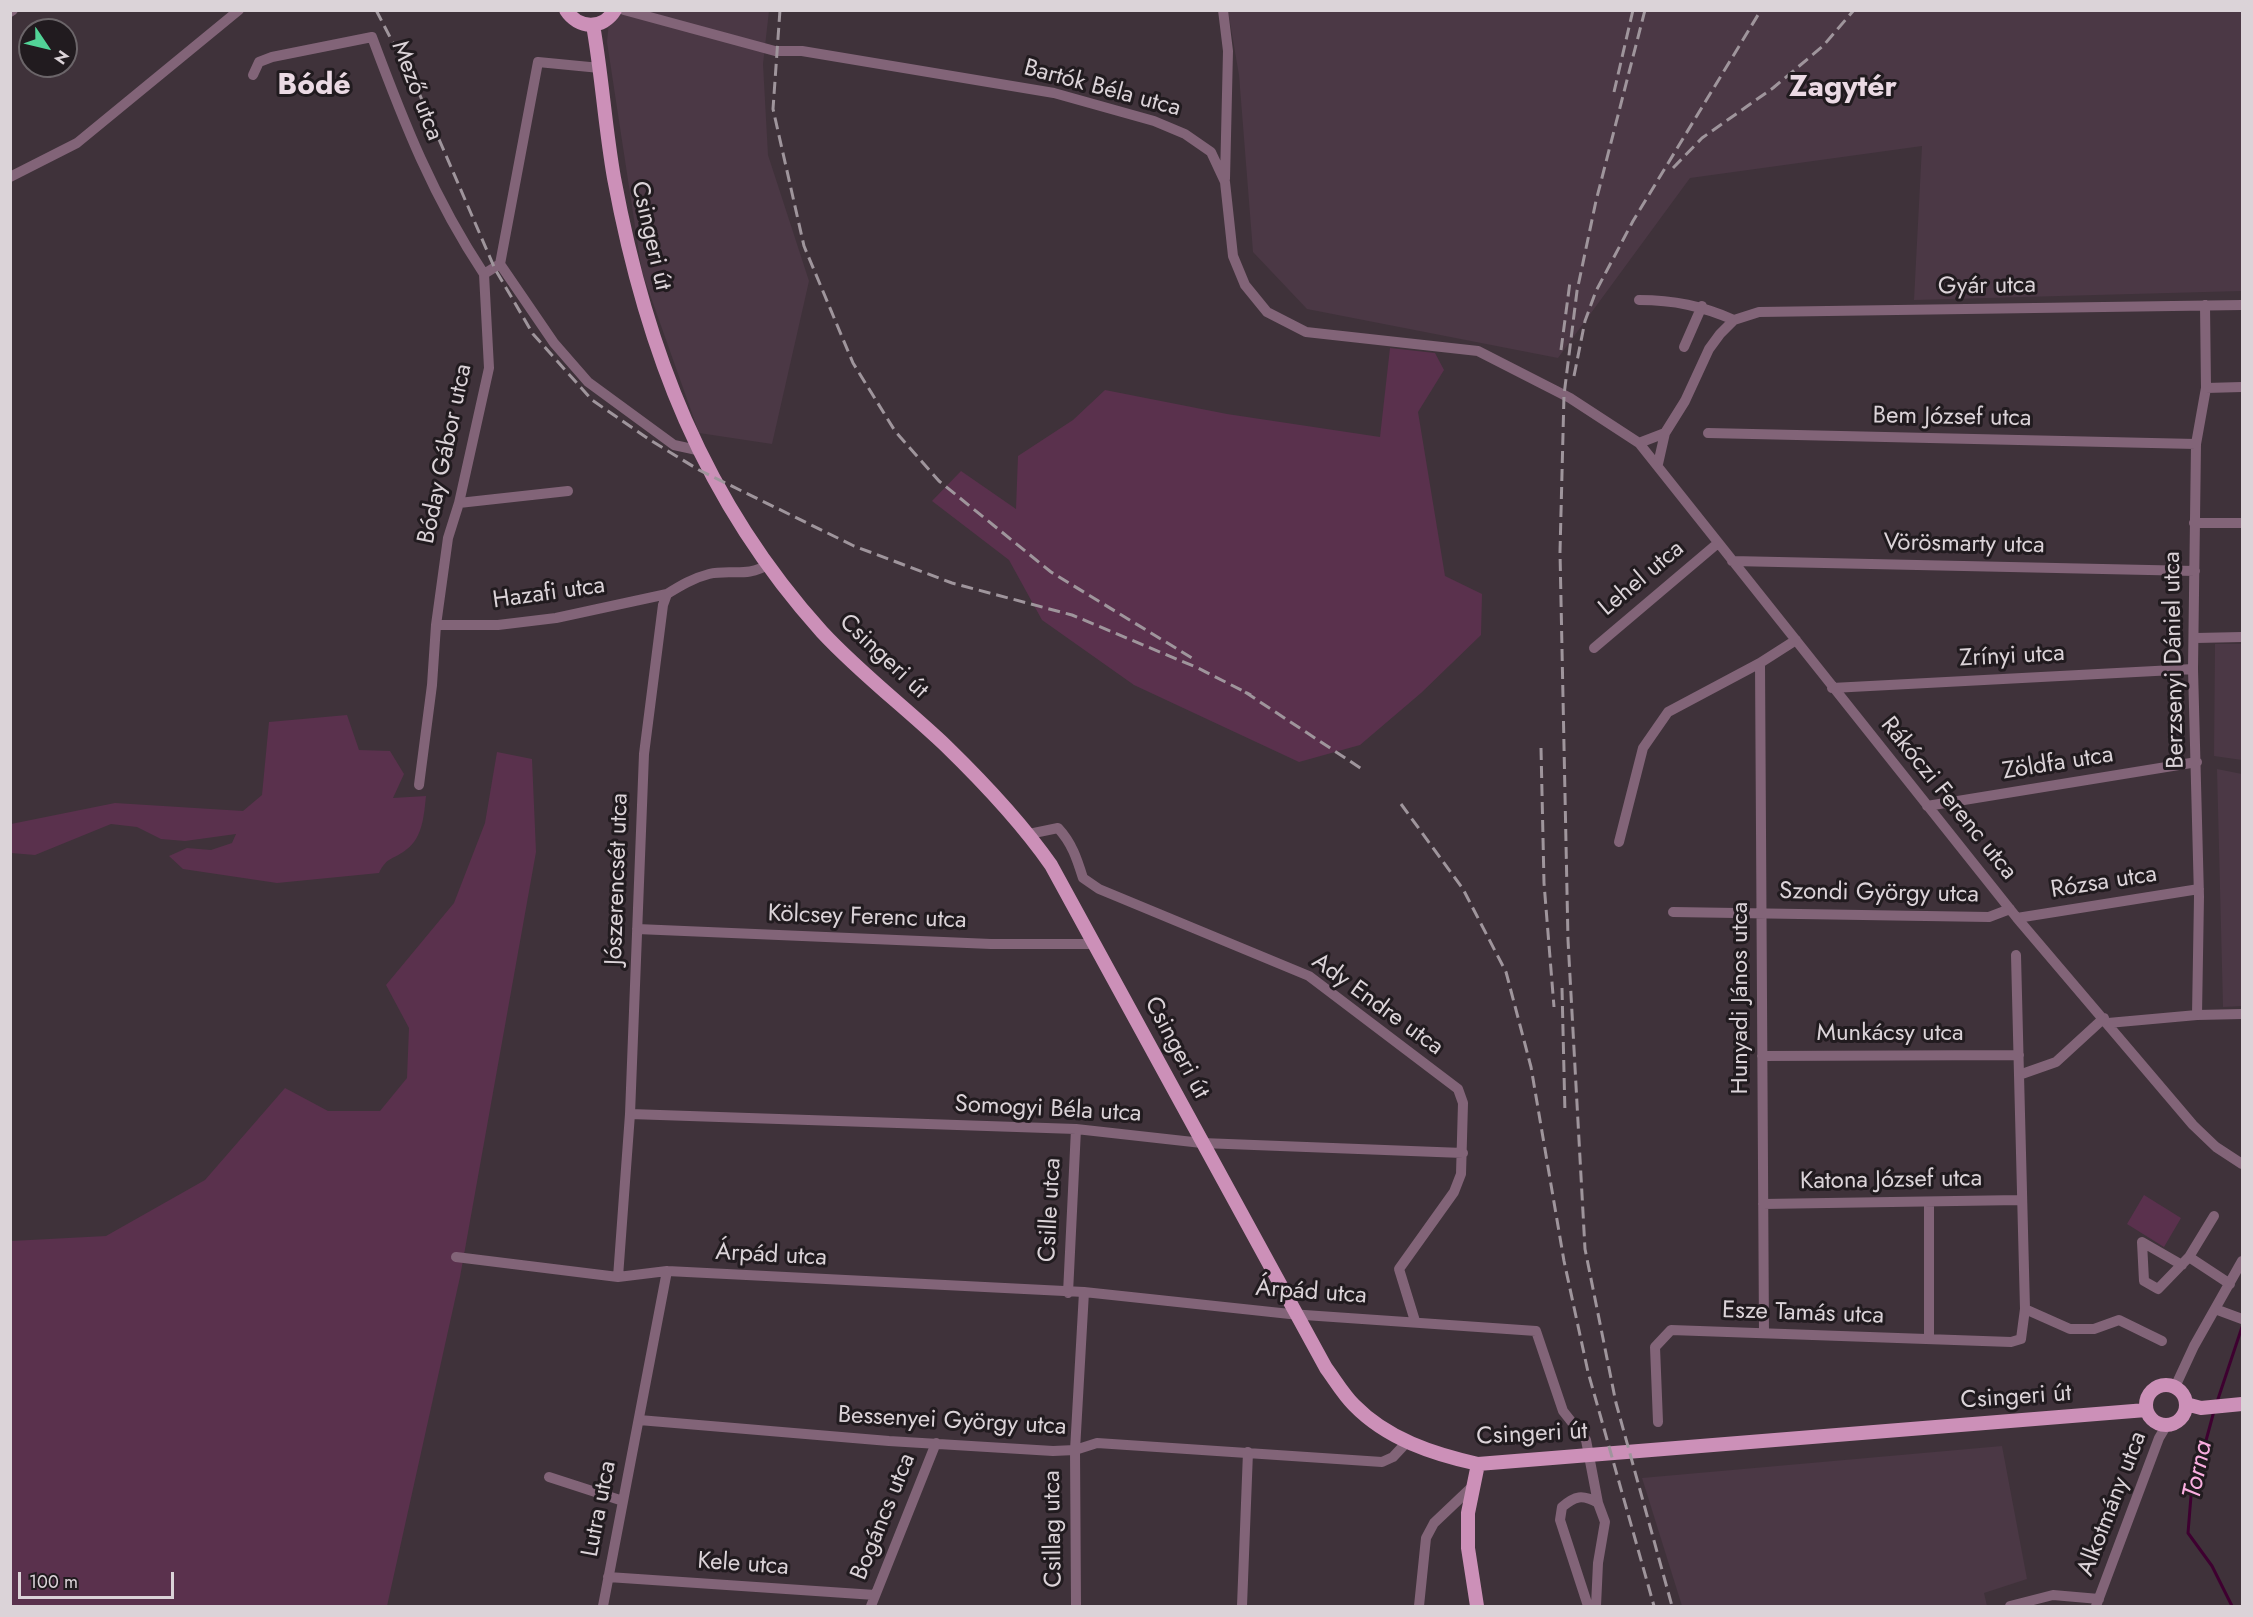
<!DOCTYPE html>
<html>
<head>
<meta charset="utf-8">
<style>
  body { margin:0 }
  #map { position:relative; width:2253px; height:1617px; overflow:hidden; background:#3f323a; font-family:Jost,sans-serif }
  canvas { display:block }
  .frame { position:absolute; inset:0; border:12px solid #dbd3d8; pointer-events:none }
  .north { position:absolute; left:18px; top:18px; width:60px; height:60px; box-sizing:border-box; background:#211b1f; border:2px solid #6b6569; border-radius:50%; rotate:125deg; font-size:16px; font-weight:700; line-height:24px; text-align:center; color:#dbd3d8 }
  .north::after { content:''; display:block; margin:auto; width:21px; height:27px; background:#52d397; clip-path:polygon(50% 0,100% 100%,50% 72%,0 100%) }
  .scale { position:absolute; left:18px; top:1572px; width:156px; height:27px; box-sizing:border-box; border:3px solid #dbd3d8; border-top:0; padding-left:8px; font-size:18px; line-height:21px; white-space:nowrap; color:#dbd3d8; -webkit-text-stroke:4px #211b1f; paint-order:stroke }
</style>
</head>
<body>
<div id="map">
<canvas width="2253" height="1617"></canvas>
<div class="frame"></div>
<div class="north">N</div>
<div class="scale">100 m</div>
</div>
<script>
const ctx = document.querySelector('canvas').getContext('2d');
ctx.lineJoin = 'round';
function fill(path, color) {
  ctx.fillStyle = color;
  ctx.fill(path, 'evenodd');
}
function stroke(path, color, width, dash) {
  ctx.strokeStyle = color;
  ctx.lineWidth = width;
  ctx.lineCap = dash ? 'butt' : 'round';
  ctx.setLineDash(dash || []);
  ctx.stroke(path);
}
function label(font, color, halo, rows, align = 'center') {
  ctx.font = font + ' Jost,sans-serif';
  ctx.lineWidth = 6;
  ctx.setLineDash([]);
  ctx.textBaseline = 'middle';
  ctx.strokeStyle = halo;
  ctx.fillStyle = color;
  for (const [text, x, y, turn = 0] of rows) {
    ctx.save();
    ctx.translate(x, y);
    ctx.rotate((+turn || 0) * Math.PI / 180);
    ctx.textAlign = isNaN(turn) ? turn : align;
    if (halo) ctx.strokeText(text, 0, 0);
    ctx.fillText(text, 0, 0);
    ctx.restore();
  }
}
fill(new Path2D(`
  M610,11H769L763,64L768,155L809,281L772,444L699,433L642,272L607,42Z
  M1228,11H2242V291L1914,300L1922,146L1690,178L1558,358L1307,309L1253,252L1239,75Z
  M2215,644H2242V760L2214,756Z
  M2217,769L2242,774V1006L2223,1007Z
  M2002,1446L2027,1579L1984,1593L1987,1606H1682L1642,1478Z`), '#4b3845');
fill(new Path2D(`
  M1390,348L1435,353L1444,370L1418,412L1445,576L1482,594L1481,635L1421,693L1360,745L1299,762L1134,685L1042,620L1009,560L932,501L961,471L1016,509L1018,456L1073,420L1105,390L1227,414L1380,437Z
  M347,715L359,750L390,751L404,774L393,798L426,796C424,814 423,837 407,849C394,860 387,856 379,873L277,883L183,869L169,856L187,848L211,850L232,843L236,834L185,841L161,839L137,827L111,824L35,855L11,853V824L115,803L243,811L262,795L269,722Z
  M497,752L532,759L536,852L460,1277L387,1606H11V1241L106,1236L205,1180L285,1088L328,1111H380L407,1078L409,1028L386,985L454,903L485,823Z
  M2144,1195L2181,1218L2164,1247L2127,1224Z`), '#5a314d');
stroke(new Path2D(`
  M2217,1402L2242,1327
  M2214,1411L2191,1496L2188,1533L2212,1566L2232,1606`), '#3e0030', 3);
stroke(new Path2D(`
  M624,10L775,51H802L1054,93L1154,121L1185,134L1211,152L1225,182L1233,256L1245,285L1267,312L1306,332L1478,351L1570,398L1639,443L2017,918L2193,1125L2216,1147L2242,1164
  M1223,10L1228,51L1225,179
  M10,12L13,10
  M253,75L259,62L272,57L372,37C404,123 433,197 484,274
  M10,177L77,143L239,10
  M500,264L554,343L588,382L674,445L697,450
  M1639,300C1674,300 1702,306 1734,320
  M2205,305L2206,388L2196,444L2193,669L2199,897L2197,1015L2242,1014
  M1684,347L1702,306
  M2206,388L2242,387
  M1708,433L2196,444
  M1639,443L1665,433L1685,401L1709,349L1720,334L1734,320L1759,312L2242,305
  M1658,464L1665,433
  M459,503L568,491
  M2194,523H2242
  M1732,561L2195,571
  M436,625H498L556,618L667,594
  M2196,638L2242,637
  M1594,648L1718,543
  M1832,688L2193,669
  M419,785L432,685L436,625L448,538L459,503L489,368L484,274L500,264L538,62L600,68
  M1927,806L2197,762
  M1029,834L1058,828C1072,843 1077,859 1083,878L1099,889L1309,976L1458,1089L1463,1103L1461,1174L1454,1192L1399,1269L1415,1321
  M1619,842L1643,748L1668,712L1760,663
  M1673,912L1989,917L2010,909
  M2017,918L2199,889
  M637,929L991,944H1095
  M2016,955L2019,1075
  M2108,1023L2197,1015
  M1762,1056L2019,1055
  M630,1114L1076,1129L1202,1143L1463,1153
  M1763,1204L2020,1200
  M456,1257L618,1277L667,1271L1084,1292L1290,1314L1536,1331L1563,1411L1586,1440L1598,1503L1605,1522L1598,1563L1596,1606
  M2189,1257L2214,1216
  M2182,1265L2142,1242L2144,1281L2158,1289L2189,1257L2230,1284
  M618,1277L630,1114L644,754L663,605L667,594C680,586 693,578 709,574C731,569 747,578 769,564
  M1068,1293L1076,1129
  M2025,1309L2070,1329H2094L2119,1320L2162,1341
  M2215,1309L2242,1319
  M1764,1333L1760,663L1796,640
  M1929,1339V1202
  M2175,1387L2194,1346L2242,1261
  M639,1420L889,1441L1053,1451L1075,1450L1097,1443L1382,1462L1393,1457L1407,1442
  M1658,1422L1655,1347L1671,1330L2011,1342L2021,1339L2025,1309L2019,1075L2056,1062L2104,1018
  M549,1477L623,1501
  M608,1577L875,1595
  M603,1606L667,1271
  M871,1606L936,1443
  M1076,1606L1075,1450L1084,1292
  M1242,1606L1248,1452
  M1419,1606L1426,1538L1434,1523L1473,1486
  M1588,1606L1560,1520L1562,1507C1575,1496 1582,1494 1598,1503
  M2010,1606L2053,1595L2099,1599
  M2096,1606L2159,1438L2168,1423`), '#826478', 10);
stroke(new Path2D(`
  M566,10C578,29 603,30 615,10
  M593,25C602,76 605,127 614,178C646,350 703,500 822,632C860,673 906,708 946,746C984,783 1021,822 1051,865L1326,1368C1335,1380 1343,1394 1354,1405C1387,1439 1433,1454 1478,1464L2146,1410
  M2146 1405a20 20 0 1 1 40 0a20 20 0 1 1-40 0Z
  M2186,1404L2201,1408L2242,1404
  M1477,1606L1468,1548V1513L1478,1464`), '#cc90b8', 14);
stroke(new Path2D(`
  M376,10L419,93L495,269L533,334L592,400L650,440L699,470L854,546L952,583L1072,615L1198,668L1251,695
  M780,10L773,109L804,246L853,363L895,431L939,481L1051,572L1192,658
  M1645,10L1596,201L1577,291L1564,395L1560,552L1568,940L1585,1249L1616,1403L1672,1606
  M1614,92L1633,10
  M1673,168L1702,138L1773,88L1823,46L1854,10
  M1561,350L1570,282
  M1574,376L1585,321L1596,291L1633,221L1761,10
  M1245,692L1365,771
  M1541,748L1544,883L1554,1007
  M1401,804L1463,889L1506,972L1531,1067L1564,1261L1588,1372L1654,1606
  M1562,988L1565,1114`), '#9f959c', 3, [12, 6]);
label('24px', '#dbd3d8', '#211b1f', [
  ["Bartók Béla utca",1102,89,15],
  ["Mező utca",416,91,69],
  ["Csingeri út",650,236,77],
  ["Gyár utca",1987,287,-1],
  ["Bem József utca",1952,418,1],
  ["Bóday Gábor utca",446,454,-78],
  ["Vörösmarty utca",1964,545,1],
  ["Lehel utca",1642,579,-40],
  ["Hazafi utca",549,594,-8],
  ["Csingeri út",883,657,43],
  ["Zrínyi utca",2012,657,-3],
  ["Berzsenyi Dániel utca",2175,660,-91],
  ["Zöldfa utca",2058,764,-9],
  ["Rákóczi Ferenc utca",1948,799,51],
  ["Jószerencsét utca",618,879,-88],
  ["Rózsa utca",2104,883,-9],
  ["Szondi György utca",1879,894,1],
  ["Kölcsey Ferenc utca",867,918,2],
  ["Hunyadi János utca",1741,998,-90],
  ["Ady Endre utca",1377,1005,36],
  ["Munkácsy utca",1890,1034],
  ["Csingeri út",1176,1048,62],
  ["Somogyi Béla utca",1048,1110,3],
  ["Katona József utca",1891,1181,-1],
  ["Csille utca",1051,1210,-87],
  ["Árpád utca",771,1256,3],
  ["Árpád utca",1311,1293,4],
  ["Esze Tamás utca",1803,1314,2],
  ["Csingeri út",2016,1398,-4],
  ["Bessenyei György utca",952,1422,3],
  ["Csingeri út",1532,1435,-3],
  ["Alkotmány utca",2113,1504,-69],
  ["Lutra utca",600,1509,-79],
  ["Bogáncs utca",884,1517,-68],
  ["Csillag utca",1054,1529,-91],
  ["Kele utca",743,1565,4]
]);
label('italic 26px', '#faaee0', '#211b1f', [
  ["Torna",2199,1470,-78]
]);
label('bold 30px', '#ebdae4', '#211b1f', [
  ["Bódé",314,87],
  ["Zagytér",1843,89]
]);
</script>
</body>
</html>
